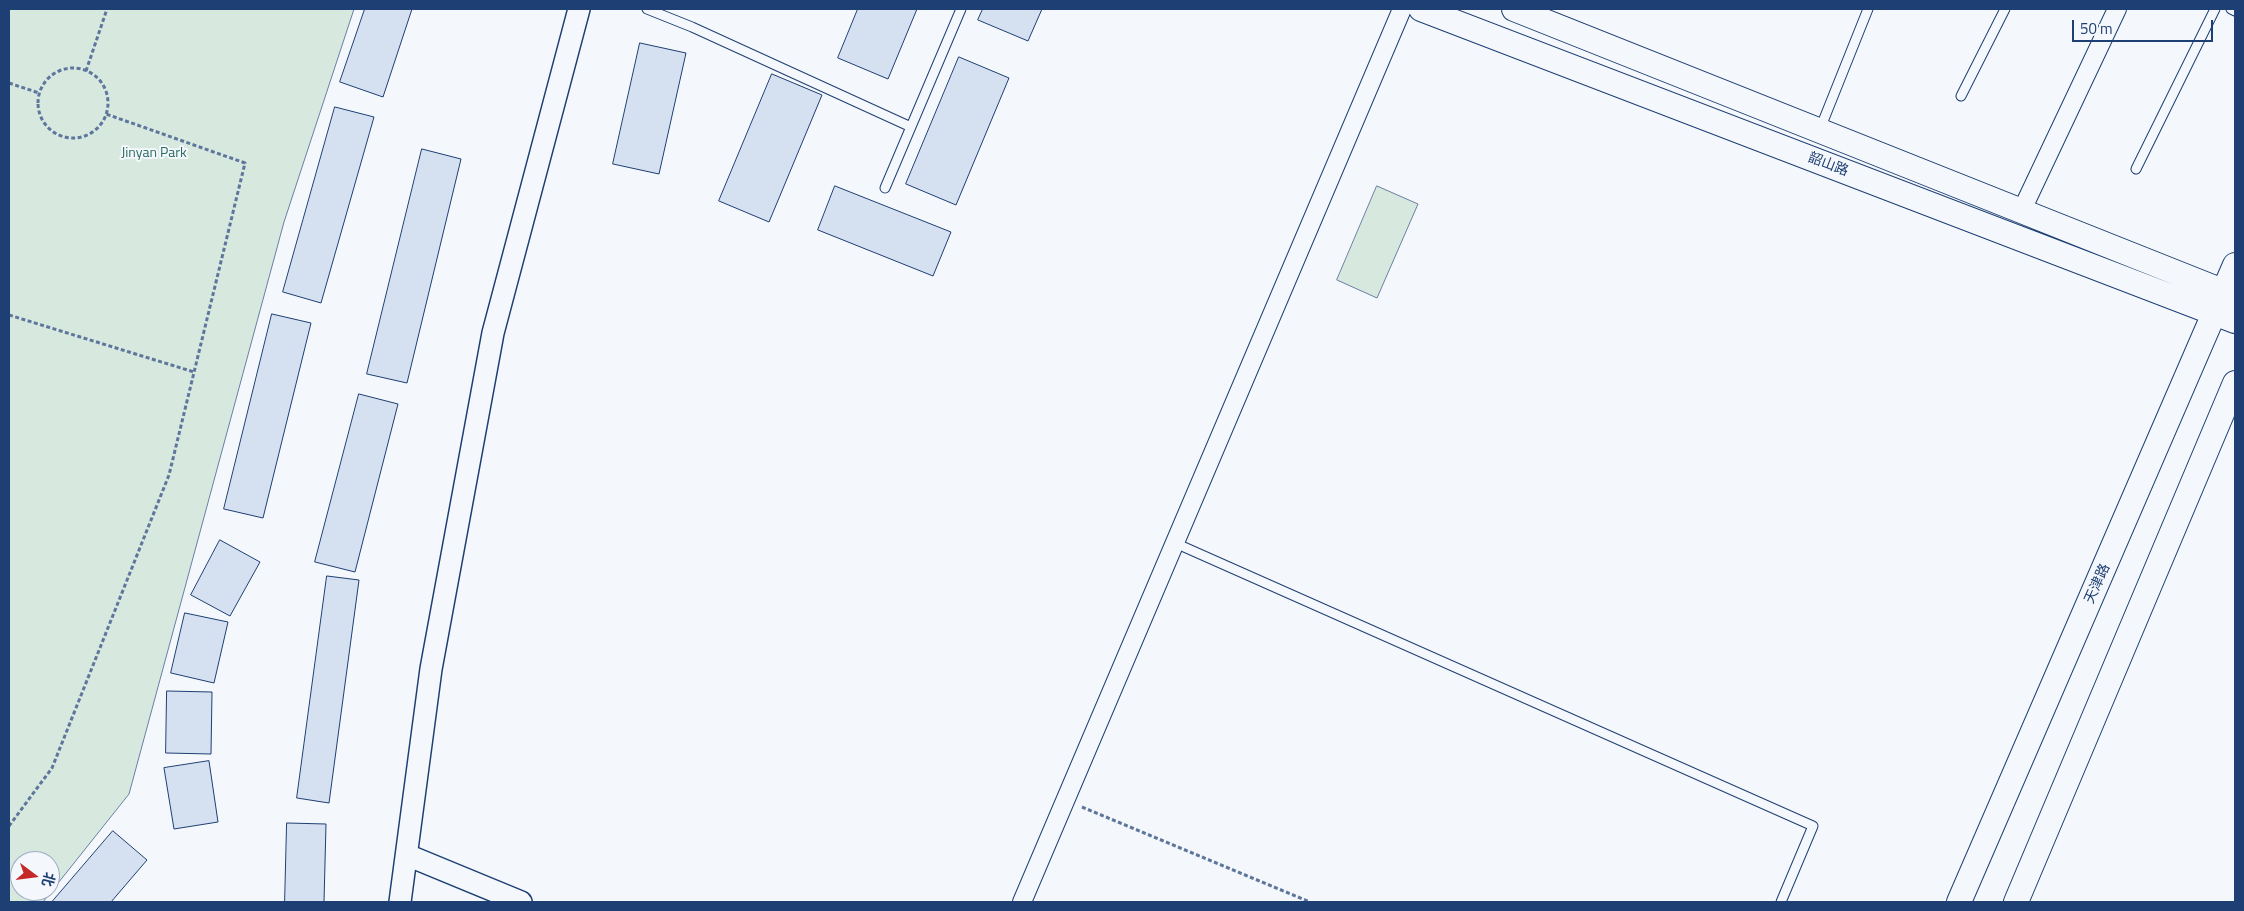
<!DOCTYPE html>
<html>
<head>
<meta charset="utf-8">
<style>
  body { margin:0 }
  #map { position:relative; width:2244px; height:911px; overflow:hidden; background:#f4f7fb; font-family:"Titillium Web","Noto Sans SC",sans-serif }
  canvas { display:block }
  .frame { position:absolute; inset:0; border:10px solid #1d3f73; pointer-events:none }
  .north { position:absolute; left:10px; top:851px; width:50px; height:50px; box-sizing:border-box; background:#f4f7fb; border:1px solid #9eadc5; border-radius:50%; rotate:105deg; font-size:14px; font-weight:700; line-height:20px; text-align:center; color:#1d3f73 }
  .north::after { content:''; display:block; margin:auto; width:18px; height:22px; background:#c62828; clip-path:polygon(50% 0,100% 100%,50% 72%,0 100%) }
  .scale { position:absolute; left:2072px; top:20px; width:141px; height:22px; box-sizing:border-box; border:2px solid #1d3f73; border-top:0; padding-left:6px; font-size:15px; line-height:18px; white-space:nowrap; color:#1d3f73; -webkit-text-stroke:4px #f4f7fb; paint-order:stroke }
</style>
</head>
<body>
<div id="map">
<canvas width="2244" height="911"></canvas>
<div class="frame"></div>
<div class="north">北</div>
<div class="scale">50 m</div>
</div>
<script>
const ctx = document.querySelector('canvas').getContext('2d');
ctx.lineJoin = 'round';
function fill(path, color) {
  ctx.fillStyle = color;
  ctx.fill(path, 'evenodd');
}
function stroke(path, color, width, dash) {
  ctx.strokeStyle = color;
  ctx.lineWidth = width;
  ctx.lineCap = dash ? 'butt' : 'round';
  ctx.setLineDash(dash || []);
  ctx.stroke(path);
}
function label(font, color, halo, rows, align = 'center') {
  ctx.font = font + ' "Titillium Web","Noto Sans SC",sans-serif';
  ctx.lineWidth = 4;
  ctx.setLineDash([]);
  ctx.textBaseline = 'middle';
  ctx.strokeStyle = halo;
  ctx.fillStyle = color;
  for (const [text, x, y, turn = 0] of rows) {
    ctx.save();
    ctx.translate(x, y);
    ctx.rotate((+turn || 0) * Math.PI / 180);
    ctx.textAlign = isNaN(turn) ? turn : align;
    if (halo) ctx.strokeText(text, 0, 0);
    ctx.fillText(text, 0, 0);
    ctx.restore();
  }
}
const green = new Path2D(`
  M9,9H354L284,222L129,794L43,902H9ZM20,861H50V891H20Z
  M1377,186L1418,204L1377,298L1337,280Z`);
fill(green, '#d7e8df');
stroke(green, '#687fa3', 1);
const building = new Path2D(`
  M365,9H412L383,97L340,82Z
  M858,9H917L888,79L838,58Z
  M983,9H1042L1028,41L978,20Z
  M640,43L686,53L659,174L613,164Z
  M959,57L1009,78L956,205L906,184Z
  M772,74L822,95L769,222L719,201Z
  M335,107L374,117L321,303L283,292Z
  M422,149L461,159L407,383L367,374Z
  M835,186L951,232L933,276L818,230Z
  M272,314L311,323L263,518L224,509Z
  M359,394L398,404L355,572L315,562Z
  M220,540L260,562L230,616L191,595Z
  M327,576L359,580L329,803L297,798Z
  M185,613L228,622L214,683L171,673Z
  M167,691L212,692L211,754L166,753Z
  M209,761L218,822L174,829L164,768Z
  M287,823L326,824L324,902H285Z
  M113,831L147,860L111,902H52Z`);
fill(building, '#d5e0f0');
stroke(building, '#1d3f73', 1);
const service = new Path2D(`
  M647,9L692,27L911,127
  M2231,9L2235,11
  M1961,96L2005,9
  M1820,129L1868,9
  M2136,169L2215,9
  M885,188L961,9
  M1175,543L1813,826L1781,902`);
const minor = new Path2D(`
  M2021,212L2117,9
  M1022,902L1402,9`);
const tertiary = new Path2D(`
  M407,855L521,902
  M400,902L431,669L493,333L579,9`);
const secondary = new Path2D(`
  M1421,9L2235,321
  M1514,9L2235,296
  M1959,902L2235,265
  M2016,902L2235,383`);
stroke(service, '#1d3f73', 11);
stroke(minor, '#1d3f73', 20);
stroke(tertiary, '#1d3f73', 24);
stroke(secondary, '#1d3f73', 26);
stroke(new Path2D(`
  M38 103a35 35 0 1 1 70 0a35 35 0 1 1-70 0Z
  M86,71L107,9
  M9,83L39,93
  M9,315L194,372
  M1082,807L1310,902
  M9,826L52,768L169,475L245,163L106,114`), '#5e769c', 3, [4, 2.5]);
stroke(service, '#f4f7fb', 9);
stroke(minor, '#f4f7fb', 18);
stroke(tertiary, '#f4f7fb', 21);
stroke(secondary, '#f4f7fb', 24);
label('14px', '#2c6c60', '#f4f7fb', [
  ["Jinyan Park",154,154]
]);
label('14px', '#1d3f73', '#f4f7fb', [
  ["韶山路",1828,165,21],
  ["天津路",2098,584,-66]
]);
</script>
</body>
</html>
